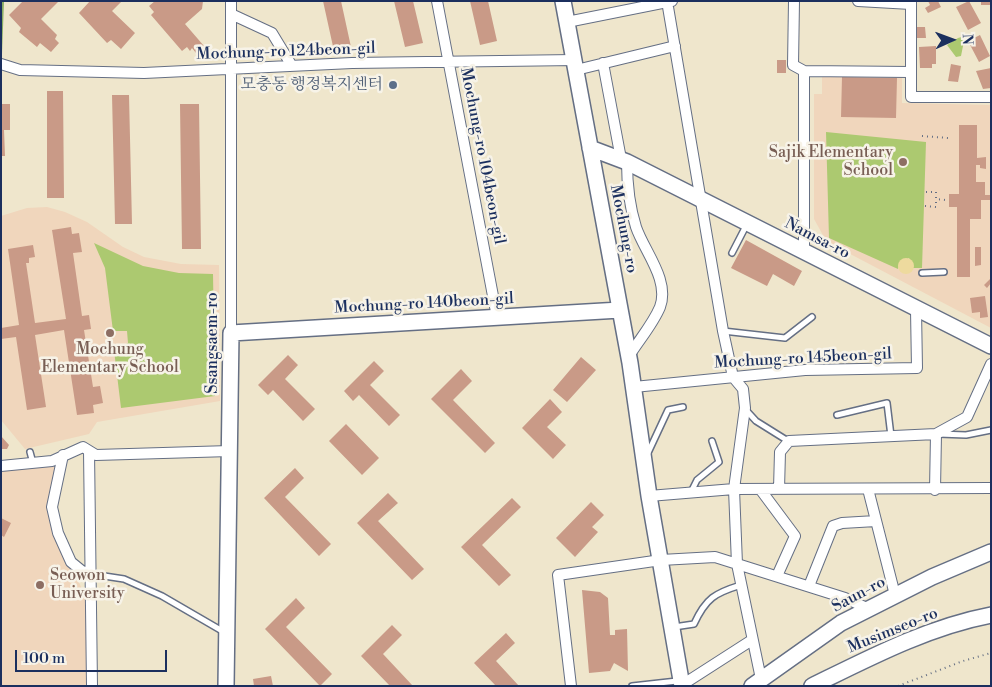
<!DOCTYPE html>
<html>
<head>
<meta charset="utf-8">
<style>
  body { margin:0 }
  #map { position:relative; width:992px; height:687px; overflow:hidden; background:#efe6cc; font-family:"Libre Bodoni",serif }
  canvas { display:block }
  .frame { position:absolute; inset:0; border:2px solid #1b2f5e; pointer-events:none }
  .north { position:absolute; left:927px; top:15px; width:50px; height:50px; -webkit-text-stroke:4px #f7f3e8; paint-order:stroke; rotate:88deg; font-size:14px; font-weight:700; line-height:20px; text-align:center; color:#1b2f5e }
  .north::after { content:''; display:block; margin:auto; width:18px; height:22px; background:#1b2f5e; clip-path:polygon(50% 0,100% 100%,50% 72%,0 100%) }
  .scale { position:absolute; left:15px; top:650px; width:152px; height:22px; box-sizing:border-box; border:2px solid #1b2f5e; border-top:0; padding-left:6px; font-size:15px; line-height:18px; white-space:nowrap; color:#1b2f5e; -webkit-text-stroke:4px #f7f3e8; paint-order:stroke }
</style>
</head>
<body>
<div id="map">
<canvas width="992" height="687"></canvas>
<div class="frame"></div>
<div class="north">N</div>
<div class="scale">100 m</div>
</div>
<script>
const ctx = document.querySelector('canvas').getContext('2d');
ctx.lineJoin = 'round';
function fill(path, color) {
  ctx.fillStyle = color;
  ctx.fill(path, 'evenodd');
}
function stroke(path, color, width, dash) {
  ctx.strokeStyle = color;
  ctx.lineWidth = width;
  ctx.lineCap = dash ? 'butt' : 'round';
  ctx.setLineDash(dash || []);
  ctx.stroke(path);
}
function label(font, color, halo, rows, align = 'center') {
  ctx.font = font + ' "Libre Bodoni","Noto Serif KR",serif';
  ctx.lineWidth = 5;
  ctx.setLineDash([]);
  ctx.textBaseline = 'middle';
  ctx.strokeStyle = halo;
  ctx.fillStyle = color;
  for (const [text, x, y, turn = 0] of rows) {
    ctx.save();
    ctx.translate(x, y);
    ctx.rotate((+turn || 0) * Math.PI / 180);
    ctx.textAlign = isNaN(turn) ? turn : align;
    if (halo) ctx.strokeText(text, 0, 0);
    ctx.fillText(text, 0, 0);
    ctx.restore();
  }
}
fill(new Path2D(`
  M822,74L902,76V103L991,105V328L835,246L824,237L814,219V94H822Z
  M47,207L65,212L87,222L123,247L144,257L181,264L219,265L220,401L97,422L89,434L25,449L1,420V216L27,208Z
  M54,465L56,478L50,520L88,602L87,686H1V469Z`), '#f0d6bc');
fill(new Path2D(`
  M965,36L961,56L956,57L947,45L958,38Z
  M826,132L926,142L922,268H913L909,258L899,264L898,269L829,238Z
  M94,243L143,266L179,273L213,274L215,396L121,408L114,350L128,343L127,331H113L105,268Z`), '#acc970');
fill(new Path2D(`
  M1,1H4L2,54H1Z`), '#89ad62');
fill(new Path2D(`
  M898 266a8 8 0 1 1 16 0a8 8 0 1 1-16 0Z`), '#eeda9e');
fill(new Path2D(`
  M23,1L58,2L41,19L57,35L55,39L59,43L51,52L40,43L37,47L19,32L21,28L9,15Z
  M90,1H122L112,11L135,33L121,49L111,40L107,43L79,13Z
  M155,1H203L202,9L185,24L204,46L196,53L192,48L190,51L187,47L182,51L151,15L154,12L149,6Z
  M323,1H341L351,47L334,51Z
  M394,1H413L423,43L405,47Z
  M470,1H488L497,41L480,45Z
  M928,1H938L941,7L928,13L925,8L930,5Z
  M969,1L981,23L968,30L956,7Z
  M981,1H991V5H981Z
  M916,27H925L926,38H917Z
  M980,35L990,56L979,62L968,41Z
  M936,46V64H932V68H920L919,47Z
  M777,60H786V73H777Z
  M951,64L961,66L958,82L948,81Z
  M991,68V88L983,89L976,71Z
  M842,77L897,78L896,118L841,117Z
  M47,91H63L64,198H47Z
  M112,95H129L132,224H115Z
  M1,104H10V130H4L5,156H1Z
  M180,104H199L201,249H182Z
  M959,125H977V158L986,157V169L980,168V165H976V182H985V195H991V200H981V219H970V277H957V207H949V194H959Z
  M71,227L72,234L79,233L82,252L73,253L82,316L89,315L91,329L84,330L93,387L100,386L103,403L93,405L94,413L77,415L64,330L35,335L46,407L27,410L16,337L1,339V328L19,325L8,249L33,245L35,257L29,258V263H26L35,323L66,319L52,230Z
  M746,240L802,271L794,286L773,274L767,286L731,268Z
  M975,247H981V265L975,266Z
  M991,278V283L987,288L984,285Z
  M985,296L988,317L980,318V312L972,313L970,298Z
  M288,355L298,365L285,379L315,409L303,421L273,390L268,395L258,385Z
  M581,357L596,370L567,402L553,390Z
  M374,361L384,371L370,385L400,415L389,426L359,395L353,401L344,391Z
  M461,369L472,381L453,400L495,443L485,453L431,399Z
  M550,399L562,412L547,427L566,445L553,459L522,428Z
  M346,424L379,458L362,475L329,441Z
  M1,436L9,445L7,449H1Z
  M295,468L304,478L285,497L331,544L319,556L264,498Z
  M388,493L398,503L378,521L424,569L412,580L357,523Z
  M512,498L521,507L482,545L511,575L499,586L461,547Z
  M591,502L604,515L592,527L598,532L575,557L556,538Z
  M1,518L11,523L4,537L1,535Z
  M582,590L600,592L608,598L610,635H615V630L627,629L628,671L614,663L610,671L589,673Z
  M296,598L305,608L286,627L332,674L320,686L265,629Z
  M392,625L402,635L383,654L413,686H390L361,656Z
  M506,633L515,643L496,661L519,686H496L474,663Z
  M271,676L273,686H254L253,679Z`), '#c99a87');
const lane = new Path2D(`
  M732,253L747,224
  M922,273L944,272
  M723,331L785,338L812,317
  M745,409L756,421L788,441
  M837,415L887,403L891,436
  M939,434L966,435L991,430
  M30,452L33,463
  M647,455L668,410L683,407
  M691,492L697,480L719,462L712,441
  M91,574L124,579L162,596L224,632
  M674,627L694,624C706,598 715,593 741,585
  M632,686L677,681`);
const street = new Path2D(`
  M437,1L497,317
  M667,1L723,331L733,377L743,389L745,408L734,489L737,564L761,679
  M794,1L793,65L804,71V252
  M858,1L911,4
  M911,1V97H991
  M231,14L272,33L292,66
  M567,22L672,1
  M603,63L621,159
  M1,64L20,70L144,73L352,63L575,60
  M576,70L675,46
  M804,71L910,72
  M627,162C627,185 629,205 636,227C644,251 670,280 660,307C653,324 639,340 629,356
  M231,333V1
  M634,387L805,370L917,368L916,310
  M89,451L92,686
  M63,455L52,507L58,533L71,562L82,571L91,574
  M1,466L52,461L83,447L96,455L230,451
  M760,489L795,536L777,576
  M779,489L780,452L789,441L936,434
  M868,489L895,595
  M935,490L936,434L967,417L991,364
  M649,496L734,489L991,488
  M809,586L833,526L842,523L876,521
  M682,685L752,640
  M571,686L558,575L661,560L715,557L845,598L869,609`);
const secondary = new Path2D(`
  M563,1L630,363L649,496L682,686
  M590,148L627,162L991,346
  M226,686L231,333L620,310
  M752,686L841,623L932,577L991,552
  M812,686C869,658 928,627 991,615`);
stroke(lane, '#656f84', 8);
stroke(street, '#656f84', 12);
stroke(secondary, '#656f84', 18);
stroke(new Path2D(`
  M922,136L948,138
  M926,192H936V199L946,200
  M925,206L936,207V199
  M898,686L963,661L991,653`), '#656f84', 2, [1, 4]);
stroke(lane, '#fff', 5);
stroke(street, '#fff', 10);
stroke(secondary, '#fff', 15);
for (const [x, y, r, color] of [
  [393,85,5,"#5c6f8a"],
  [903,162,5,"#8d6e63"],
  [110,333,5,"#8d6e63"],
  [40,585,5,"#8d6e63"]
]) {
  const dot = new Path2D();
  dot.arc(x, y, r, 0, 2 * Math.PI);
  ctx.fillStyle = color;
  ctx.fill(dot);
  stroke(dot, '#f7f3e8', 2);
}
label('16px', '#1b2f5e', '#f7f3e8', [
  ["Mochung-ro 124beon-gil",286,52,-2],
  ["Mochung-ro 104beon-gil",482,156,79],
  ["Mochung-ro",623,229,79],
  ["Namsa-ro",817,239,27],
  ["Mochung-ro 140beon-gil",424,304,-3],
  ["Ssangsaem-ro",213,343,-90],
  ["Mochung-ro 145beon-gil",803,359,-3],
  ["Saun-ro",859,595,-28],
  ["Musimseo-ro",893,631,-22]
]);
label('16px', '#4e5e75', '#f7f3e8', [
  ["모충동 행정복지센터",383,85]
], 'right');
label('16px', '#785e54', '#f7f3e8', [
  ["Sajik Elementary",893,153],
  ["School",893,171],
  ["Mochung",110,350,"center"],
  ["Elementary School",110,368,"center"],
  ["Seowon",50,576,"left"],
  ["University",50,594,"left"]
], 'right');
</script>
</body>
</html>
